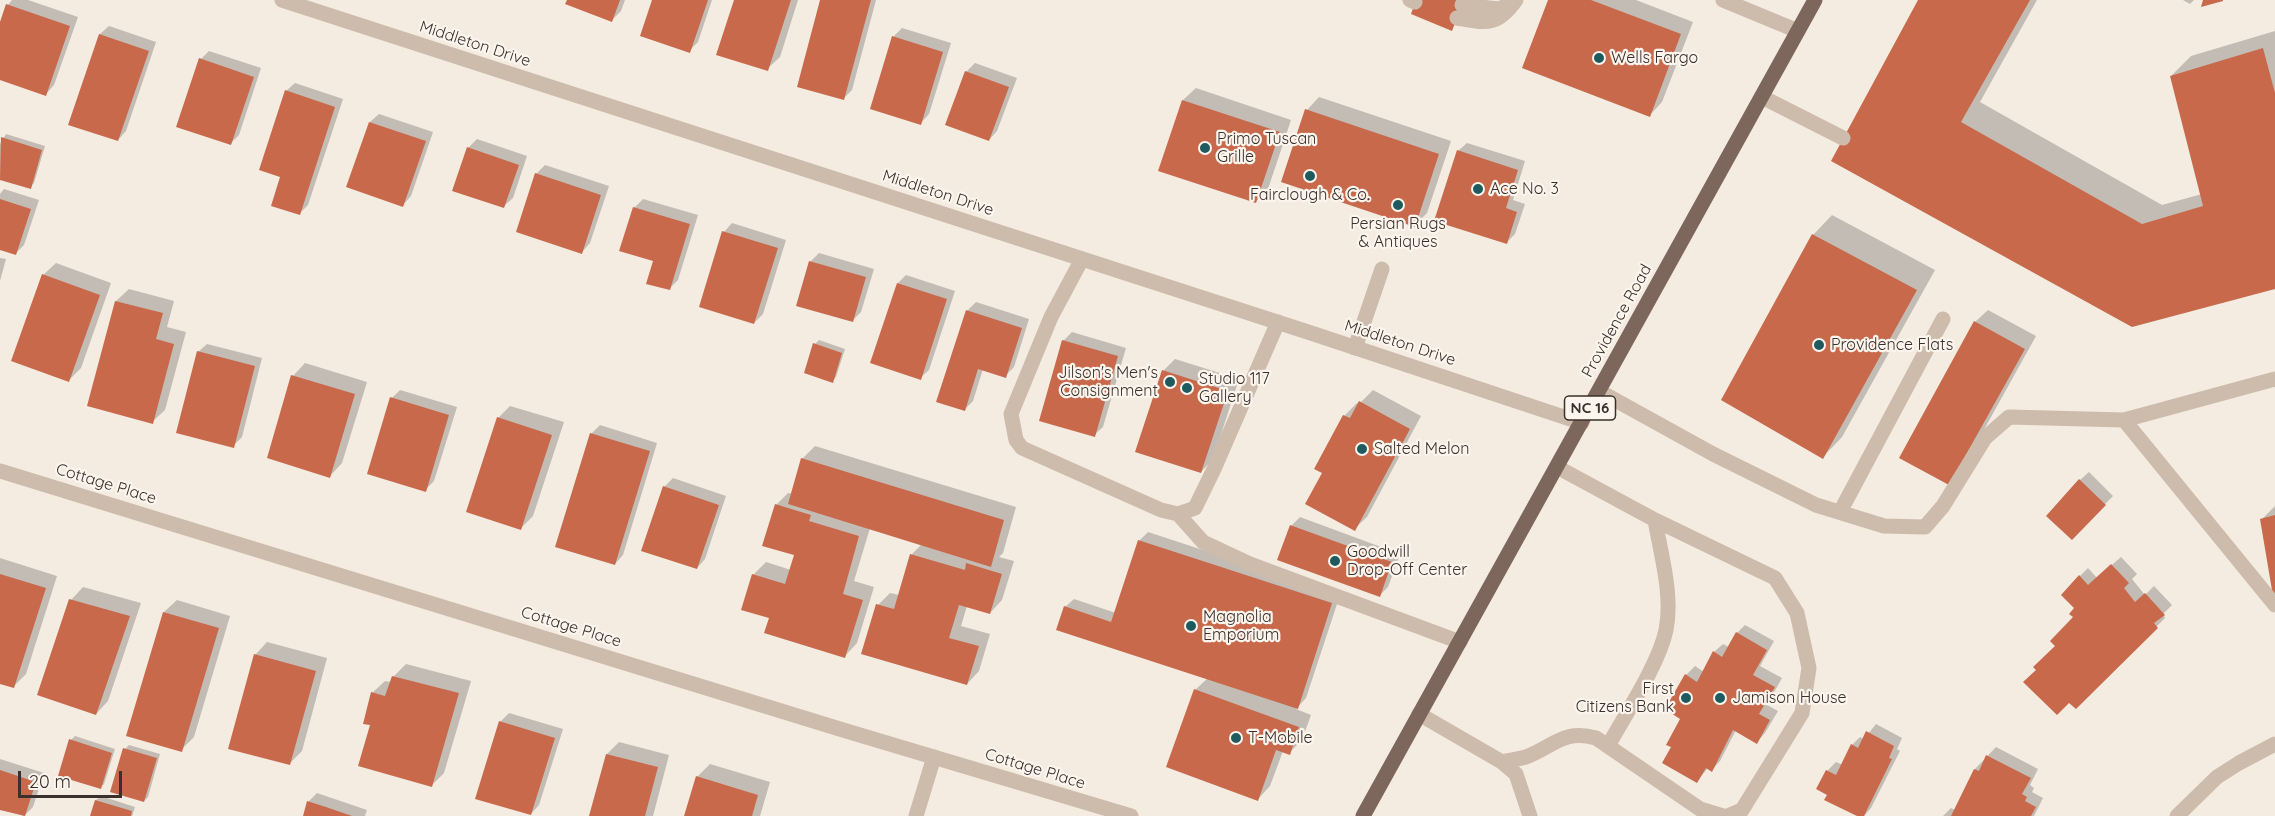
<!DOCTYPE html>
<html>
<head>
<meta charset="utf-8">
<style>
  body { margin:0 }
  #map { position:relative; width:2275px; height:816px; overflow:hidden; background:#f4ebe1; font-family:Quicksand,sans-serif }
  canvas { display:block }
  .scale { position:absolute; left:18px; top:771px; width:104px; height:27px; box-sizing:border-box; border:3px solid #3b302b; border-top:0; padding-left:8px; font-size:18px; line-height:21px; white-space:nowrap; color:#3b302b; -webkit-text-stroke:4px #fbf5ee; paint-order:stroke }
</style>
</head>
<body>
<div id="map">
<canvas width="2275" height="816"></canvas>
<div class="scale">20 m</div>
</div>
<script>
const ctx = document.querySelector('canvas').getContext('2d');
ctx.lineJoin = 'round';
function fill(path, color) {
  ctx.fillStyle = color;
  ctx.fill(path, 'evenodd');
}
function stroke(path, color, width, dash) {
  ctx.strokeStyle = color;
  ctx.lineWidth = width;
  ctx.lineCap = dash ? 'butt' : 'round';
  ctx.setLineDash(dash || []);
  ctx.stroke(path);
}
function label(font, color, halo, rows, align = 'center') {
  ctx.font = font + ' Quicksand,sans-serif';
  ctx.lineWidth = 4.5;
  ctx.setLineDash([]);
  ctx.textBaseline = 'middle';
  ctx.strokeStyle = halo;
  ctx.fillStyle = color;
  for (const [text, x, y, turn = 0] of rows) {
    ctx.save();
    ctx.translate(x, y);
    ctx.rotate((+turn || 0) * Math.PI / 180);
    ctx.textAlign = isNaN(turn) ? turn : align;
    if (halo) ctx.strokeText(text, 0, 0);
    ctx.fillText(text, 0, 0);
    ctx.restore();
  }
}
fill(new Path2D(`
  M12,0H28L78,17L54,85L46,94L0,78V27L8,5Z
  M568,0H625L621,11L612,20Z
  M653,0H712L698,42L689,51Z
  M735,0H798L780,57L767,69Z
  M822,0H876L852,90L844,98Z
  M1549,0H1636L1693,22L1662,102L1650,115Z
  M1920,0H2037L1980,102L2162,205L2202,194L2171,76L2191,56L2275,31V287L1833,161Z
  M2183,0H2194L2190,4Z
  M109,26L156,42L126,131L118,140L70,124L100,34Z
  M902,28L951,43L929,114L921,123L872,108L894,36Z
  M209,51L261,68L239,135L230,144L201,59Z
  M975,63L1017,78L997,131L989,140L966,72Z
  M295,83L343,99L308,205L299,214L282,177L286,91Z
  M1196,88L1291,120L1268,189L1256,201L1183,100Z
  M1319,97L1451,141L1427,213L1415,225L1307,110Z
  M379,114L433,132L411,196L403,205L348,186L370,122Z
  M6,134L45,146L34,183L30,187L0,178V144Z
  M477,139L527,156L513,198L504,206L468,148Z
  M1467,143L1525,161L1513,200L1525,204L1515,234L1506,243L1458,151Z
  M545,165L609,186L590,243L582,252L536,174Z
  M4,189L39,200L24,245L16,253L0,248V194Z
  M643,199L698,215L678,280L670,288L655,260L634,208Z
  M1832,215L1935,270L1842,437L1823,457L1813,235Z
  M732,223L786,240L763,314L754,323L724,232Z
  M819,253L874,269L861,312L852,321L810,262Z
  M0,258L6,259L0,281Z
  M56,263L111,283L81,368L68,381L43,275Z
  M906,275L955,291L929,370L920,378L898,283Z
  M129,289L174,301L167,327L186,332L165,410L152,422L116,301Z
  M976,302L1029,319L1014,367L1005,376L983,369L973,401L964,410L938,401L968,310Z
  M1988,310L2036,336L1961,471L1975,322Z
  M1072,332L1126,348L1103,427L1094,435L1063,341Z
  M819,340L845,349L836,377L832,381L815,344Z
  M207,344L262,358L242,437L233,446L198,352Z
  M1175,359L1239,379L1213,459L1201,472L1163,371Z
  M305,363L367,382L342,463L330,476L293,376Z
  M400,390L457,407L434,481L425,490L392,398Z
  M1373,390L1421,416L1367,517L1354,529L1324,472L1344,416L1357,403L1359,404Z
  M510,406L564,422L533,516L521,528L498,418Z
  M600,425L657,443L623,555L615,564L591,434Z
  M815,446L1016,507L1003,553L999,557L1014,561L1002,600L990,613L967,606L961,626L990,634L979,671L967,684L878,605L890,593L899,595L912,554L922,544L870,528L854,581L874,587L857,643L845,656L771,617L753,575L766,562L791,570L795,554L776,505L788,493L793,494L802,459Z
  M2089,472L2113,496L2072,538L2080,480Z
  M673,478L726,496L705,559L697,568L664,487Z
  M2275,506V601L2262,519Z
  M1300,517L1400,554L1388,587L1380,595L1291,526Z
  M1148,532L1340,595L1306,698L1296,709L1311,715L1302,740L1289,753L1283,751L1270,786L1258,799L1195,690L1208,678L1065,607L1074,599L1116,613L1139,541Z
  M2121,557L2137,574L2132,579L2145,595L2154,586L2172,605L2163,614L2165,618L2076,707L2038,670L2057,645L2075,617L2080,576L2088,568L2097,578Z
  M0,558L57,576L26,674L14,686L0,682Z
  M83,587L141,603L108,701L96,714L71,600Z
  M177,600L230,616L194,737L181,750L164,612Z
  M1745,625L1774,641L1760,666L1782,678L1767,705L1778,711L1765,733L1757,742L1736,730L1720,761L1712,770L1708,768L1697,781L1673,747L1682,718L1667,709L1686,675L1695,666L1704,672L1714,652L1723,644L1729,647L1737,633Z
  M267,642L327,658L302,751L289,764L255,655Z
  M406,664L471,681L444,773L432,785L372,724V693L385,681L391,682L394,676Z
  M509,713L563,729L539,805L531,814L500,722Z
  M1876,724L1902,738L1897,749L1900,751L1871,808L1864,816H1861L1818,789L1828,770L1836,762L1843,765L1852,745L1860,737L1864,739Z
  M75,736L115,749L104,784L100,788L71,740Z
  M619,742L669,755L653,816H591L607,754Z
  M129,745L160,754L148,797L144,801L125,749Z
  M1996,747L2038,769L2030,785L2034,788L2032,792L2043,798L2034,816H1943L1951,808L1955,810L1975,769Z
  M0,759L44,773L33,807L24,816L0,808Z
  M710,764L770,782L760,816H686L697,777Z
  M317,793L367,810L365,816H305L308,802Z
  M101,796L135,807L132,816H92L96,800Z`), '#0003');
fill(new Path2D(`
  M567,0H620L612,22L565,4Z
  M652,0H708L690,53L640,36Z
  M734,0H791L768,71L716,55Z
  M820,0H871L844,100L797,87Z
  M1416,0H1464L1452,31L1411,14Z
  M1548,0H1591L1681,34L1650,117L1522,68Z
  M1918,0H2030L1961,122L2142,224L2203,206L2170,76L2263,48L2275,93V289L2132,327L1831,161Z
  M2203,0H2223V1L2201,7Z
  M6,4L70,26L46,96L0,80V22Z
  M99,34L149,51L118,141L68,125Z
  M892,36L943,52L921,125L870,109Z
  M199,58L254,77L231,145L176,127Z
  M965,71L1009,87L989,141L945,125Z
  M285,90L335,107L300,215L271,206L280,177L259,170Z
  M1182,100L1280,132L1256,203L1158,171Z
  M1305,109L1439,154L1415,227L1281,182Z
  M369,122L426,141L403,207L346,187Z
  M1,137L42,150L31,189L0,180Z
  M467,147L519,165L504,208L452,191Z
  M1457,150L1518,170L1506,208L1517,212L1507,244L1434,221Z
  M535,173L601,195L582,254L516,232Z
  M0,199L31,209L16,255L0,250Z
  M633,207L690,224L670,290L646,284L653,261L619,251Z
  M722,231L778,248L754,324L699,307Z
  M1812,234L1917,290L1823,459L1721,400Z
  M809,261L866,277L853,322L796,306Z
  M42,274L100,295L69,382L11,361Z
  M897,283L947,299L921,380L870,363Z
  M115,301L163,313L156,339L174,344L153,424L87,406Z
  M966,310L1022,328L1006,378L978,369L965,411L936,402Z
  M1974,321L2025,349L1949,485L1899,458Z
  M1062,340L1118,356L1095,437L1039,421Z
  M813,343L842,353L833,383L804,373Z
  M197,351L255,366L234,448L176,433Z
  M1162,370L1228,391L1201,473L1135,452Z
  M291,375L355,394L330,478L267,458Z
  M390,397L449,415L426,492L367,474Z
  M1359,401L1410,429L1355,531L1305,504L1322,473L1314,469L1343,415L1350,418Z
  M497,417L552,435L521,530L466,512Z
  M590,433L650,451L615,565L555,547Z
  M801,458L1004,520L991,567L788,504Z
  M2079,479L2106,505L2072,540L2046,516Z
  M663,486L719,505L697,569L641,551Z
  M775,504L811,515L809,521L859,536L843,594L863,600L845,658L764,633L769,618L741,610L752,574L785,584L794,555L762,546Z
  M2275,515V602H2274L2260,519Z
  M1290,525L1392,562L1380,597L1277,560Z
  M1138,540L1332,603L1298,709L1056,630L1064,606L1111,622Z
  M910,554L965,570L966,563L1002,574L990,614L959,605L949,638L979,646L967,685L861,654L876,604L894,609Z
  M2111,564L2129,583L2124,588L2135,602L2145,593L2165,615L2154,623L2158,628L2076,709L2069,703L2057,715L2023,682L2036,670L2033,667L2055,646L2050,641L2073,617L2069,614L2074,608L2061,595L2079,575L2088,585Z
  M0,574L46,588L14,688L0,684Z
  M69,599L130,616L96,715L37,695Z
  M163,612L219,628L182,752L126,736Z
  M1736,632L1767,650L1753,675L1775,687L1759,714L1770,720L1757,744L1733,730L1712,772L1706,768L1697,783L1662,763L1671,747L1666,745L1680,719L1665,709L1685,674L1697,682L1713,651L1722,657Z
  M254,654L316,671L290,765L228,749Z
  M392,676L459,693L432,787L358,766L370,725L363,724L371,692L385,696Z
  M1194,689L1299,727L1290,755L1276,750L1258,801L1166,767Z
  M499,721L555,738L531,815L475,799Z
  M1866,731L1894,746L1889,758L1892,759L1864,816H1857L1824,800L1827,795L1816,789L1826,770L1836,775L1851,744L1858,748Z
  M69,739L112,753L101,789L58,776Z
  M123,748L157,758L144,802L110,792Z
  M606,754L658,767L645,816H589Z
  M1986,755L2031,778L2022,794L2027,797L2025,801L2036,807L2031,816H1951L1974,769L1979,771Z
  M0,770L36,782L25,816L0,810Z
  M696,776L758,795L752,816H684Z
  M95,800L132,811L131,816H90Z
  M307,801L326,807L352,816H303Z`), '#c8694b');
stroke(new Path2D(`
  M1410,0L1415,2
  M1462,5L1499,9L1512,3
  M1457,18C1486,23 1497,27 1516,0
  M1762,97L1843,138
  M1082,259L1051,317L1011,414L1016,440L1022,448L1161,510L1178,514L1203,542L1250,564L1460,642
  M1355,348L1382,269
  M2275,379L2124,420L2275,605
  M1599,391L1713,454L1816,505L1884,526L1925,527L1943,506L1985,438L2009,417L2124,420
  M1557,467L1655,520L1775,578L1797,613L1809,668L1802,713L1742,810L1728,816
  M1840,512L1943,319
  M1178,514L1195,508L1214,469L1278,322
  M1419,714L1502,762C1510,760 1519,759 1526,757C1554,746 1564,729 1596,738L1700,809L1723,816
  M1608,746C1625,715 1659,664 1666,630C1673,595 1661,555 1655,520
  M1502,762L1516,774L1530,816
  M916,816L934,757`), '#cdbbac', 15);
stroke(new Path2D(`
  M282,0L1314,334L1582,423
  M1723,0L1798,31
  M0,471L843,730L1131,816
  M2177,816L2217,777L2239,763L2275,744`), '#cdbbac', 15);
stroke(new Path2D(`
  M1363,816L1815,0`), '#7d675c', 15);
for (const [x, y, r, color] of [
  [1599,58,6,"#1f5a5e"],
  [1205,148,6,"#1f5a5e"],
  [1310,176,6,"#1f5a5e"],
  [1478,189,6,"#1f5a5e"],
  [1398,205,6,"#1f5a5e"],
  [1819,345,6,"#1f5a5e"],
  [1170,382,6,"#1f5a5e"],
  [1187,388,6,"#1f5a5e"],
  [1362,449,6,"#1f5a5e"],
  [1335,561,6,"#1f5a5e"],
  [1191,626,6,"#1f5a5e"],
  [1686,698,6,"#1f5a5e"],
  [1720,698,6,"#1f5a5e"],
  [1236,738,6,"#1f5a5e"]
]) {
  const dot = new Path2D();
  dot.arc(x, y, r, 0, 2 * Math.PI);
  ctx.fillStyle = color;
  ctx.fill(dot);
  stroke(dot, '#fbf5ee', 2);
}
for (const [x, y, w] of [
  [1590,408,51]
]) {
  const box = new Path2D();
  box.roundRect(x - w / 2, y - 12, w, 24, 4.5);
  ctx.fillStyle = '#fbf5ee';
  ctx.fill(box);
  stroke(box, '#3b302b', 1.5);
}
label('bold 15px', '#3b302b', null, [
  ["NC 16",1590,408]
]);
label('16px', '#3b302b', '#fbf5ee', [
  ["Middleton Drive",475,44,18],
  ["Middleton Drive",938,193,18],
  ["Providence Road",1617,321,-61],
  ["Middleton Drive",1400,343,18],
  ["Cottage Place",106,484,17],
  ["Cottage Place",571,627,17],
  ["Cottage Place",1035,769,17]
]);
label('16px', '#3b302b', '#fbf5ee', [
  ["Wells Fargo",1611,58],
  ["Primo Tuscan",1217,139],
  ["Grille",1217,157],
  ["Ace No. 3",1490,189],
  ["Fairclough & Co.",1310,195,"center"],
  ["Persian Rugs",1398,224,"center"],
  ["& Antiques",1398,242,"center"],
  ["Providence Flats",1831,345],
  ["Jilson's Men's",1158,373,"right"],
  ["Consignment",1158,391,"right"],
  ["Studio 117",1199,379],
  ["Gallery",1199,397],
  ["Salted Melon",1374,449],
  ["Goodwill",1347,552],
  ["Drop-Off Center",1347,570],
  ["Magnolia",1203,617],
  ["Emporium",1203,635],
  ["First",1674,689,"right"],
  ["Citizens Bank",1674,707,"right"],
  ["Jamison House",1732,698],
  ["T-Mobile",1248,738]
], 'left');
</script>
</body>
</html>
